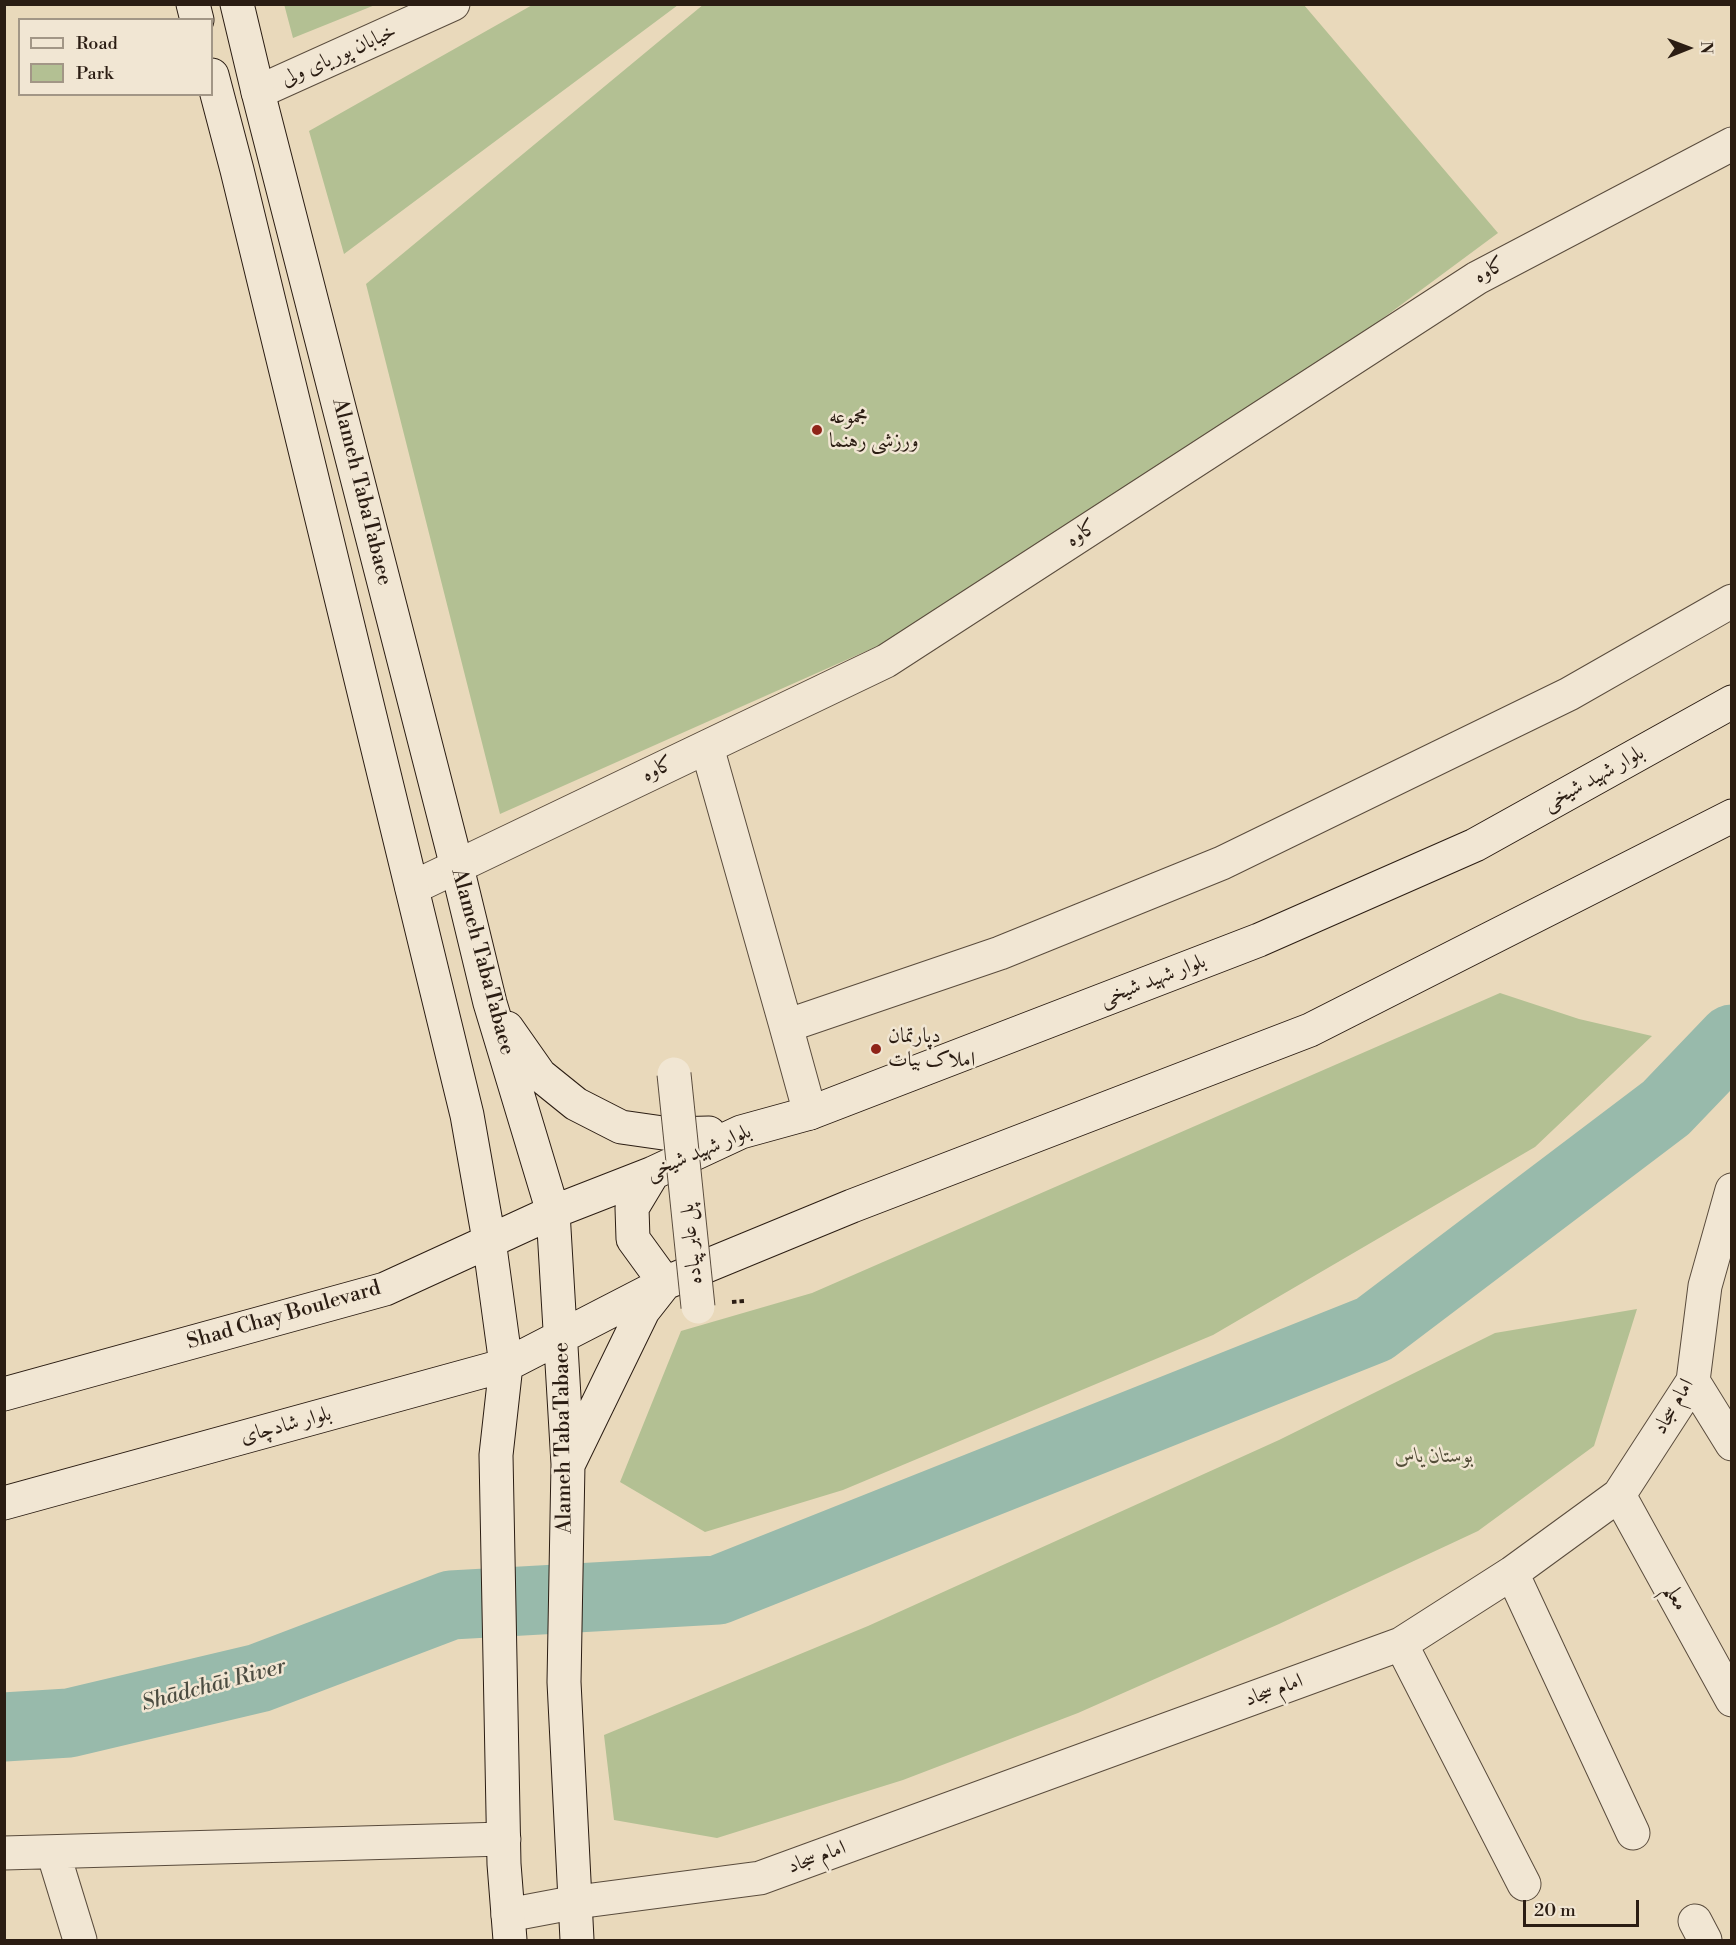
<!DOCTYPE html>
<html>
<head>
<meta charset="utf-8">
<style>
  body { margin:0 }
  #map { position:relative; width:1736px; height:1945px; overflow:hidden; background:#e9d9bb; font-family:"Libre Bodoni",serif }
  canvas { display:block }
  .frame { position:absolute; inset:0; border:6px solid #2b1d13; pointer-events:none }
  .legend { position:absolute; left:18px; top:18px; width:195px; height:78px; box-sizing:border-box; background:#f1e6d3; border:2px solid #a29686; margin:0; padding:8px 10px; list-style:none; font-size:18px; color:#2b1d13 }
  .legend li { display:flex; align-items:center; gap:12px; height:30px }
  .legend b { width:30px; border:2px solid #a29686 }
  .north { position:absolute; left:1658px; top:18px; width:60px; height:60px; -webkit-text-stroke:4px #f1e6d3; paint-order:stroke; rotate:89deg; font-size:16px; font-weight:700; line-height:24px; text-align:center; color:#2b1d13 }
  .north::after { content:''; display:block; margin:auto; width:21px; height:27px; background:#2b1d13; clip-path:polygon(50% 0,100% 100%,50% 72%,0 100%) }
  .scale { position:absolute; left:1523px; top:1900px; width:116px; height:27px; box-sizing:border-box; border:3px solid #2b1d13; border-top:0; padding-left:8px; font-size:18px; line-height:21px; white-space:nowrap; color:#2b1d13; -webkit-text-stroke:4px #f1e6d3; paint-order:stroke }
</style>
</head>
<body>
<div id="map">
<canvas width="1736" height="1945"></canvas>
<div class="frame"></div>
<ul class="legend">
<li><b style="height:8px;background:#f1e6d3"></b>Road</li>
<li><b style="height:16px;background:#b3c093"></b>Park</li>
</ul>
<div class="north">N</div>
<div class="scale">20 m</div>
</div>
<script>
const ctx = document.querySelector('canvas').getContext('2d');
ctx.lineJoin = 'round';
function fill(path, color) {
  ctx.fillStyle = color;
  ctx.fill(path, 'evenodd');
}
function stroke(path, color, width, dash) {
  ctx.strokeStyle = color;
  ctx.lineWidth = width;
  ctx.lineCap = dash ? 'butt' : 'round';
  ctx.setLineDash(dash || []);
  ctx.stroke(path);
}
function label(font, color, halo, rows, align = 'center') {
  ctx.font = font + ' "Libre Bodoni",Amiri,serif';
  ctx.lineWidth = 5;
  ctx.setLineDash([]);
  ctx.textBaseline = 'middle';
  ctx.strokeStyle = halo;
  ctx.fillStyle = color;
  for (const [text, x, y, turn = 0] of rows) {
    ctx.save();
    ctx.translate(x, y);
    ctx.rotate((+turn || 0) * Math.PI / 180);
    ctx.textAlign = isNaN(turn) ? turn : align;
    if (halo) ctx.strokeText(text, 0, 0);
    ctx.fillText(text, 0, 0);
    ctx.restore();
  }
}
fill(new Path2D(`
  M284,4H375V5L293,38Z
  M534,4L678,5L344,254L309,131Z
  M704,4L1304,5L1498,233L1035,576L500,814L366,284Z
  M1500,993L1579,1019L1652,1036L1535,1147L1213,1335L843,1490L705,1532L620,1482L681,1331L812,1293Z
  M1637,1309L1594,1446L1478,1531L1279,1624L1078,1713L903,1780L717,1838L614,1820L604,1735L868,1626L1279,1440L1495,1333Z`), '#b3c093');
stroke(new Path2D(`
  M4,1727L69,1723L259,1678L451,1605L718,1590L1374,1329L1666,1108L1732,1039`), '#98baab', 69);
const street = new Path2D(`
  M258,92L453,4
  M707,747L786,1026
  M412,888L886,661L1477,278L1732,144
  M810,1113L786,1026L1000,953L1222,863L1569,694L1732,601
  M1693,1381L1732,1444
  M1619,1495L1732,1700
  M1512,1573L1633,1833
  M1401,1644L1524,1884
  M53,1852L80,1940
  M4,1853L504,1839
  M508,1915L577,1902L760,1878L1401,1644L1512,1573L1619,1495L1693,1381L1705,1286L1732,1190
  M1695,1921L1705,1940`);
const secondary = new Path2D(`
  M193,4L197,20
  M237,4L258,92L457,867L490,1003L553,1212L568,1464L564,1682L577,1940
  M212,75L237,170L467,1115L489,1240L506,1365L496,1455L504,1864L510,1940
  M507,1028L540,1075L576,1104L621,1127L670,1134L709,1133
  M4,1394L385,1289L553,1212L653,1173L741,1132L810,1113L1259,940L1475,845L1732,702
  M569,1463L643,1311L665,1283L633,1239L632,1208L653,1173
  M4,1503L506,1365L665,1283L852,1206L1310,1030L1732,816`);
stroke(street, '#5a4c3d', 35);
stroke(secondary, '#2b1d13', 35);
stroke(new Path2D(`
  M732,1302L744,1301`), '#2b1d13', 4, [4.5, 3]);
stroke(street, '#f1e6d3', 33);
stroke(secondary, '#f1e6d3', 33);
const streetBridge = new Path2D(`
  M674,1074L698,1307`);
stroke(streetBridge, '#5a4c3d', 35, []);
stroke(streetBridge, '#f1e6d3', 33);
for (const [x, y, r, color] of [
  [817,430,6,"#8f2418"],
  [876,1049,6,"#8f2418"]
]) {
  const dot = new Path2D();
  dot.arc(x, y, r, 0, 2 * Math.PI);
  ctx.fillStyle = color;
  ctx.fill(dot);
  stroke(dot, '#f1e6d3', 2);
}
label('21px', '#2b1d13', '#f1e6d3', [
  ["خیابان پوریای ولی",339,56,-24],
  ["کاوه",1490,271,-29],
  ["Alameh TabaTabaee",361,492,76],
  ["کاوه",1082,534,-33],
  ["کاوه",658,770,-26],
  ["بلوار شهید شیخی",1594,779,-29],
  ["Alameh TabaTabaee",482,962,75],
  ["بلوار شهید شیخی",1153,981,-21],
  ["بلوار شهید شیخی",699,1153,-23],
  ["پل عابر پیاده",692,1244,-96],
  ["Shad Chay Boulevard",284,1316,-16],
  ["امام سجاد",1674,1407,-60],
  ["بلوار شادچای",286,1426,-15],
  ["Alameh TabaTabaee",564,1438,-91],
  ["معلم",1675,1598,61],
  ["امام سجاد",1274,1691,-20],
  ["امام سجاد",817,1858,-20]
]);
label('21px', '#2b1d13', '#f1e6d3', [
  ["مجموعه",829,418],
  ["ورزشی رهنما",829,442],
  ["دپارتمان",888,1037],
  ["املاک بیات",888,1061]
], 'left');
label('italic 21px', '#544e39', '#f1e6d3', [
  ["بوستان یاس",1434,1457]
]);
label('italic 22px', '#4c4c41', '#f1e6d3', [
  ["Shādchāi River",214,1686,-15]
]);
</script>
</body>
</html>
